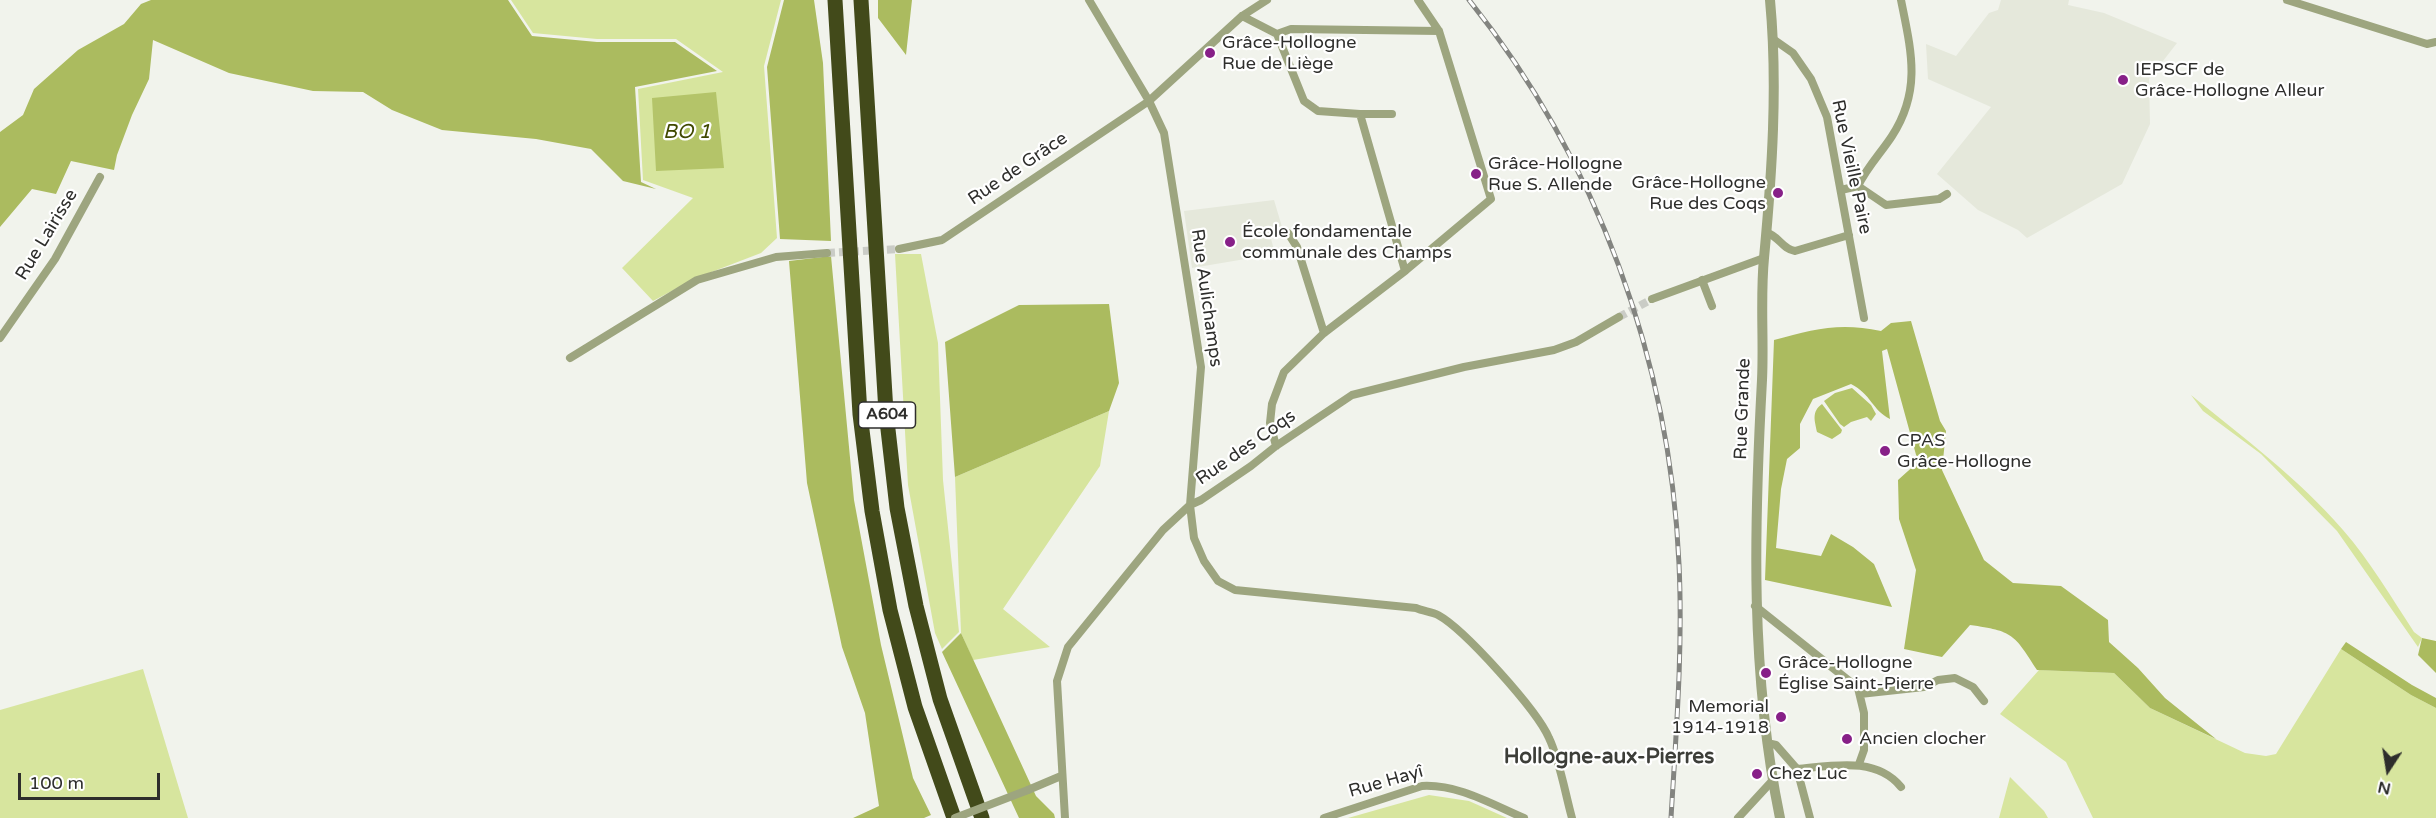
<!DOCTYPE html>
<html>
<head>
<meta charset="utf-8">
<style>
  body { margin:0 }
  #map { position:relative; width:2436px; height:818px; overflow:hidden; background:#f1f3ec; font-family:"Varela Round",sans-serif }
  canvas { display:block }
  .north { position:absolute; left:2358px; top:740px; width:60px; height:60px; -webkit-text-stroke:4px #fff; paint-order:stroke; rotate:192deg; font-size:16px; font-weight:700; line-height:24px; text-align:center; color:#2e2e2c }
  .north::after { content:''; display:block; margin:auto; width:21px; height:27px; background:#2e2e2c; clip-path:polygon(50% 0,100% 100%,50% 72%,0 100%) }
  .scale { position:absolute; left:18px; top:773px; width:142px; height:27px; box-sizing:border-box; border:3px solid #2e2e2c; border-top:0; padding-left:8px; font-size:18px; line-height:21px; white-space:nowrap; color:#2e2e2c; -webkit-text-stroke:4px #fff; paint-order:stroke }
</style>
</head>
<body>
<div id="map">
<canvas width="2436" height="818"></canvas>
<div class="north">N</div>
<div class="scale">100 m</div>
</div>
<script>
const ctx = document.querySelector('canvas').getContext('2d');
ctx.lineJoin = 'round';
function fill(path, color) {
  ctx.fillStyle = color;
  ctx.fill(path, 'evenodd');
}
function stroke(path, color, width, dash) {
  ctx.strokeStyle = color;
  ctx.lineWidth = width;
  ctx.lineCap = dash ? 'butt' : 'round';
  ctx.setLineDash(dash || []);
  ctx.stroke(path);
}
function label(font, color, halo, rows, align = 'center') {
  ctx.font = font + ' "Varela Round",sans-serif';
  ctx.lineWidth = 4.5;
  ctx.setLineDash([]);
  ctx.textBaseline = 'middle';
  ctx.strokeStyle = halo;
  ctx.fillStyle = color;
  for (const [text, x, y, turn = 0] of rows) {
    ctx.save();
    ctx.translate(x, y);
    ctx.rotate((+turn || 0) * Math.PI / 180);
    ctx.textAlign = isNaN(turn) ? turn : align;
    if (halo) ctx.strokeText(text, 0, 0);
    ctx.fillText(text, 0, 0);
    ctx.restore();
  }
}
fill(new Path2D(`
  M2001,0H2069L2068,5L2104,13L2177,43L2149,79L2150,124L2122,184L2027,238L2018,230L1978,210L1937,174L1991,107L1928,79L1926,44L1956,56L1989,13L1998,10Z
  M1274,200L1282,227L1269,231L1275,254L1192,268L1184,211Z`), '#e5e8db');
fill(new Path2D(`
  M511,0H781L764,66L777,238L761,253L696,278L653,301L622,268L693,198L643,180L638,89L723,72L676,39H597L533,33Z
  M895,254H921L938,343L943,480L959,632L942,649L935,633L908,485Z
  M2191,395C2243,437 2299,479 2343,530C2370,561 2391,597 2414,632L2422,638L2418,647L2337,531L2261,454L2203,411Z
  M1109,411L1100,466L1003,609L1050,647L973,660L961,633L955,477Z
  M2341,649L2411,695L2436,708V818H2093L2066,762L2000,714L2039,670L2114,673L2150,708L2245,753L2266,756L2276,754Z
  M143,669L188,818H0V710Z
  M2010,777L2044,811L2048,818H1999Z
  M1429,795L1469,801L1507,818H1348Z`), '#d7e59e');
fill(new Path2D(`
  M151,0H508L532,36L597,42H675L717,71L635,87L641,182L656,189L623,181L591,149L536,139L442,130L392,110L363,92L313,91L229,73L153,40L149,79L132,115L117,155L114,170L71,161L56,194L32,189L0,227V132L23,115L34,89L78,50L124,24L141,4Z
  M784,0H814L823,63L831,241L780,239L767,67Z
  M878,0H912L906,55L878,18Z
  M831,256L854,500L881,645L913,778L931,815L924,818H853L879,806L865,713L842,647L807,483L789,261Z
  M1109,304L1119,383L1109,411L955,477L945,342L1019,305Z
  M1911,321L1940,421L1946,431L1942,470L1984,560L2013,583L2061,586L2108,620L2109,642L2138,668L2165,698L2216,739L2150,708L2114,673L2037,670C2014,634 2013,631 1970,625L1942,657L1904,649L1916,570L1899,519L1898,480L1918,462L1887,349L1882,351L1890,419C1872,410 1871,394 1851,384L1813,399L1800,424V448L1787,459L1781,489L1776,548L1821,556L1831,534L1853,547L1874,564L1892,607L1765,580L1774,340C1813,329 1840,322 1881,331L1891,323Z
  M961,633L1036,796L1054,814L1055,818H1019L942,652Z
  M2422,638L2436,641V673L2418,655Z
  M2346,642L2412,685L2436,698V708L2411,695L2341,649Z`), '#abbb5f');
fill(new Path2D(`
  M716,92L724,168L656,171L652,98Z
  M1852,388L1871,405L1876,414L1871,421L1867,417L1851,422L1844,427L1840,424L1824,401L1835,393Z
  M1822,404L1842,430L1841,433L1832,439L1817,432C1815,421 1811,412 1822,404Z`), '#b4c469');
stroke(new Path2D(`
  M827,253L899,249
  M1619,317L1652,299`), '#caccc6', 8, [8, 4]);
stroke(new Path2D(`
  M1089,0L1149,101L1164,133L1201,367L1190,505L1194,538L1204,561L1218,581L1235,590L1416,608C1423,611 1432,612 1438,615C1464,629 1537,710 1549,738C1560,761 1565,793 1572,818
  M2287,0L2427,44L2436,42
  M1242,16L1277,34L1304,101L1318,111L1360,114L1405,271
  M1277,34L1291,29L1439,31
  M1773,39L1793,53L1811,79L1827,117L1864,318
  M1360,114H1392
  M1858,186L1886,205L1939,199L1947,194
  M1841,190L1858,186C1867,167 1881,153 1892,136C1922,90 1911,50 1901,0
  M1288,233L1297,247L1324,333
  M1767,233C1779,236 1782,249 1795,251L1849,235
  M899,249L942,240L1149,101L1242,16L1267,0
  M1702,280L1712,306
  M1652,299L1764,258
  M0,338L55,259L100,177
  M570,358L697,280L776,257L827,253
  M1276,446L1270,423L1272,404L1284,372L1324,333L1405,271L1491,199L1439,31L1418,0
  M1755,606L1858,688L1864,713V750L1859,764
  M1860,694L1924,687L1938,680L1955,678L1973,687L1984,701
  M1767,743L1776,745L1797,769L1810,818
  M1797,769C1832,766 1876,756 1901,787
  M1028,790L1061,776
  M1065,818L1057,681L1068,647L1163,530L1190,505L1201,500L1251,466L1276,446L1352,395L1464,367L1554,350L1576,342L1619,317
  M1324,818L1422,786C1458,784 1491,804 1524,818
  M1738,818L1773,780`), '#9da57f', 8);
stroke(new Path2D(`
  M1770,0C1778,85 1772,173 1764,258C1760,299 1764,340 1762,380C1754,527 1750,673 1780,818`), '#9da57f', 10);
stroke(new Path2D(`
  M835,0L860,414L872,511L890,610L915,707L954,818
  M861,0L886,412L897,508L916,606L940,699L982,818`), '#424a1a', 15);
const rail = new Path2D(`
  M1469,0C1597,160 1670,360 1679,564C1683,649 1676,734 1671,818`);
stroke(rail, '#838480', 5);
stroke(rail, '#fff', 3, [9]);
stroke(new Path2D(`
  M955,818L1028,790`), '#9da57f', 8);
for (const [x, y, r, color] of [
  [1210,53,6,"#872088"],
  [2123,80,6,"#872088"],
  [1476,174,6,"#872088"],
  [1778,193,6,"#872088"],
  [1230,242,6,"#872088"],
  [1885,451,6,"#872088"],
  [1766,673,6,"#872088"],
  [1781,717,6,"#872088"],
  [1847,739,6,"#872088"],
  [1757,774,6,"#872088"]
]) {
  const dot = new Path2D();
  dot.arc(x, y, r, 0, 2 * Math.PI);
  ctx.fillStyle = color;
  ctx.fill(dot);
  stroke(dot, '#fff', 2);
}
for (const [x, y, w] of [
  [887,415,57]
]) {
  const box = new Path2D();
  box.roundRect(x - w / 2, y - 13, w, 26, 4.5);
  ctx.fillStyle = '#fff';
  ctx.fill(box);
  stroke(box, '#2e2e2c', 1.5);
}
label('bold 16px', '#2e2e2c', null, [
  ["A604",887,415]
]);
label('18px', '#2e2e2c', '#fff', [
  ["Grâce-Hollogne",1222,43],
  ["Rue de Liège",1222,64],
  ["IEPSCF de",2135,70],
  ["Grâce-Hollogne Alleur",2135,91],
  ["Grâce-Hollogne",1488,164],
  ["Rue S. Allende",1488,185],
  ["Grâce-Hollogne",1766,183,"right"],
  ["Rue des Coqs",1766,204,"right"],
  ["École fondamentale",1242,232],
  ["communale des Champs",1242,253],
  ["CPAS",1897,441],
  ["Grâce-Hollogne",1897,462],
  ["Grâce-Hollogne",1778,663],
  ["Église Saint-Pierre",1778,684],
  ["Memorial",1769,707,"right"],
  ["1914-1918",1769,728,"right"],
  ["Ancien clocher",1859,739],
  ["Chez Luc",1769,774]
], 'left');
label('18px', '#2e2e2c', '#fff', [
  ["Rue Vieille Paire",1851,167,78],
  ["Rue de Grâce",1018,169,-34],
  ["Rue Lairisse",47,235,-59],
  ["Rue Aulichamps",1206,298,82],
  ["Rue Grande",1743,409,-88],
  ["Rue des Coqs",1246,448,-35],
  ["Rue Hayî",1386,782,-16]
]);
label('italic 20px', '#404900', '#fff', [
  ["BO 1",687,133]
]);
label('bold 21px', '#3d3e39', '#fff', [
  ["Hollogne-aux-Pierres",1609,757]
]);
</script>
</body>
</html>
